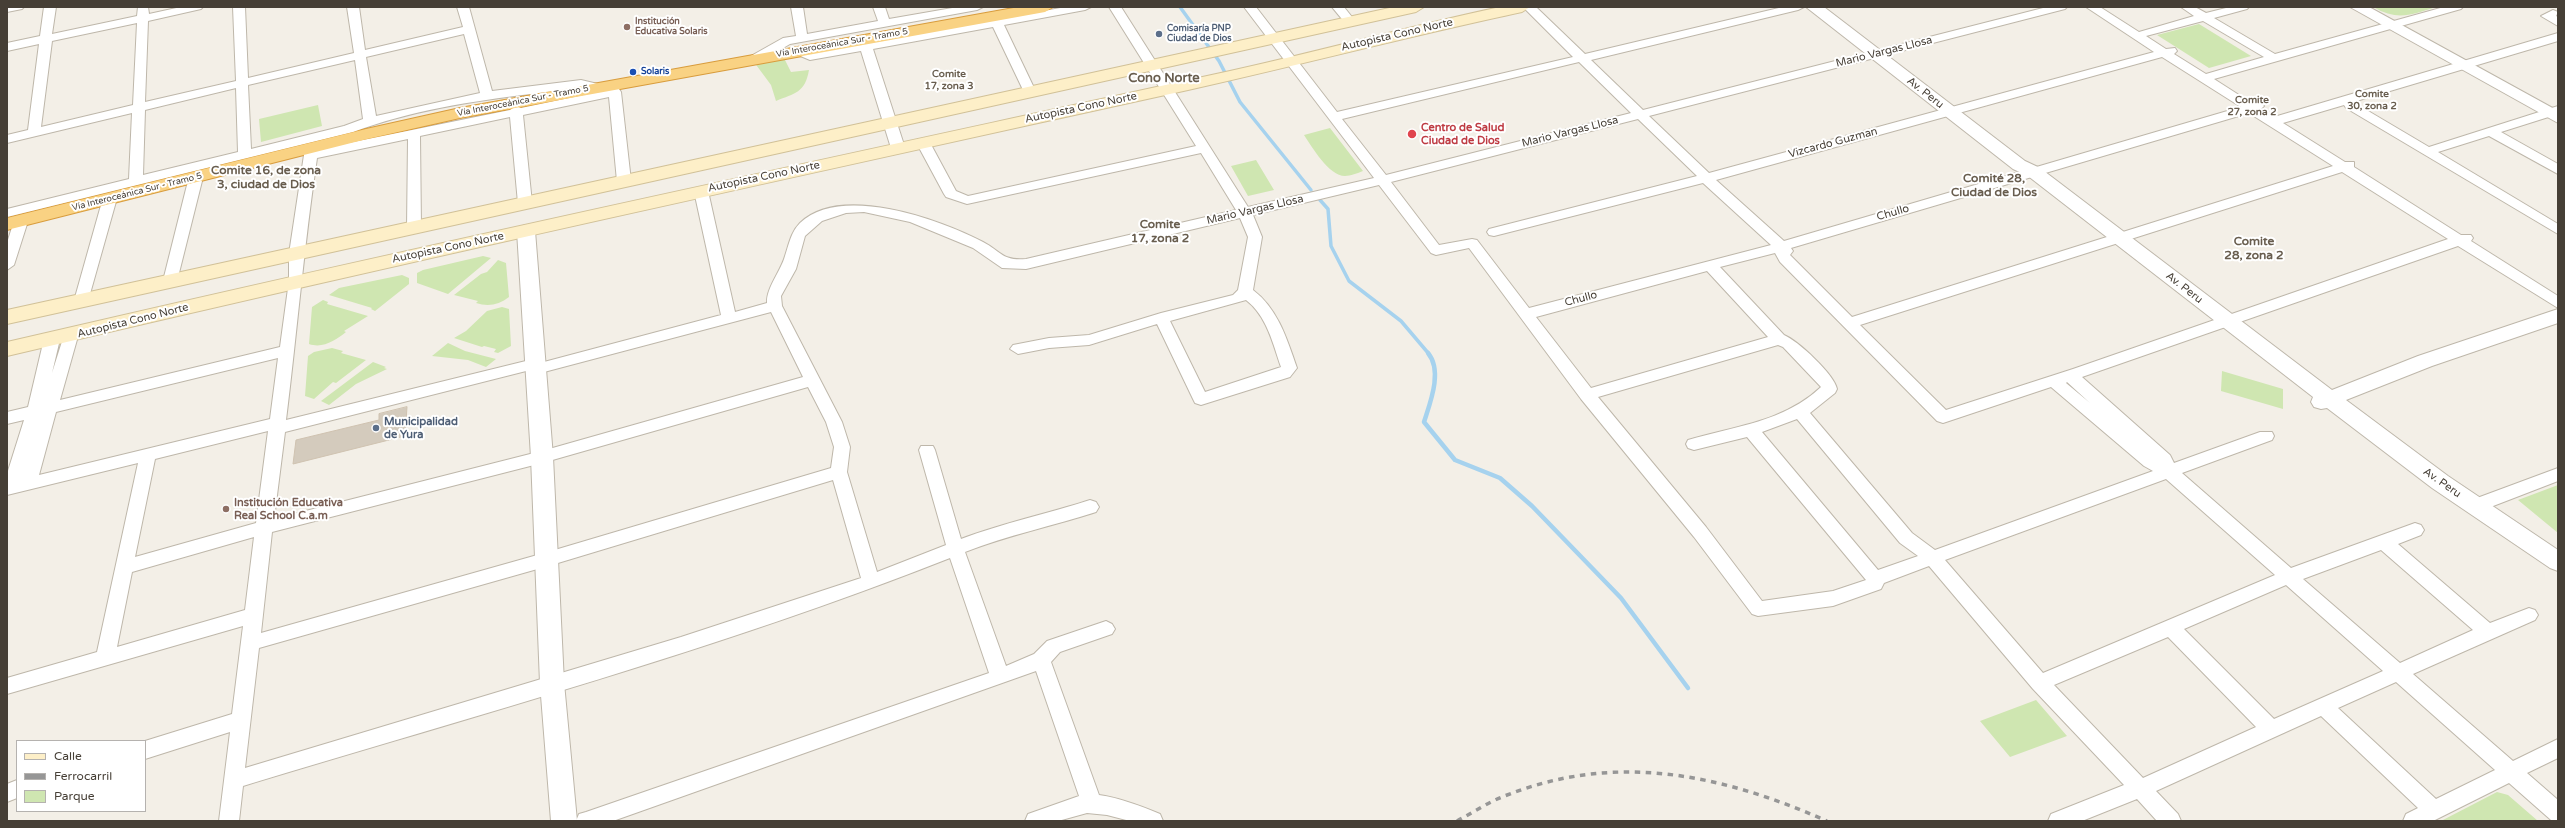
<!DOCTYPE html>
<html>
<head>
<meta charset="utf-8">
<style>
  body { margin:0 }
  #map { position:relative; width:2565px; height:828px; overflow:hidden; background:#f3efe7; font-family:"Varela Round",sans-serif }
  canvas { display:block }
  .frame { position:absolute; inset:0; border:8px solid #463f36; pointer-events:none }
  .legend { position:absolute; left:16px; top:740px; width:130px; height:72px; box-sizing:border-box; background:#fff; border:1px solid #b5b2af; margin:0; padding:5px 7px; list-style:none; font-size:12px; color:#463f36 }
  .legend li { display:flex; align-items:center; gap:8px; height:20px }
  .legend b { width:20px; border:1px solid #b5b2af }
</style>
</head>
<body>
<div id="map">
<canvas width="2565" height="828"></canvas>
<div class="frame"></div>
<ul class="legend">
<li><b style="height:5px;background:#fdefc8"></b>Calle</li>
<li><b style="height:5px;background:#969696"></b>Ferrocarril</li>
<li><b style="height:11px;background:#cfe6b1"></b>Parque</li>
</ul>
</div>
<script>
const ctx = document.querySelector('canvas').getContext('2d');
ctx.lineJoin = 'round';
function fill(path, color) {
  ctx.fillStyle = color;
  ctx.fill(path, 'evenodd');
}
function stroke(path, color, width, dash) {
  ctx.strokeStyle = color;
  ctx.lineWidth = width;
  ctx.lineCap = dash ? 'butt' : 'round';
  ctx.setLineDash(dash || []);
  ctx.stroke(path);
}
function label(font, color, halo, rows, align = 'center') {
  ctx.font = font + ' "Varela Round",sans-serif';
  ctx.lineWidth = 4;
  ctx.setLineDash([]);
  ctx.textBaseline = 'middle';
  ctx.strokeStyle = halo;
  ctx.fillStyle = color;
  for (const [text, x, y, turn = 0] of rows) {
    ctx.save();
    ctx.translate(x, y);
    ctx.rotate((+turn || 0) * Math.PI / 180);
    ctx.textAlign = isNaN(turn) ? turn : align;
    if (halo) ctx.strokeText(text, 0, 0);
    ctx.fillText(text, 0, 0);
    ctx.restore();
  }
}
fill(new Path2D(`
  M2373,7H2436C2410,15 2398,21 2373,7Z
  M2199,24L2251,56L2209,68L2157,35Z
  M784,58L791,72L809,70C805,93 795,93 776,101L771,85L754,62Z
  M318,105L322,126L261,142L259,119Z
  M1330,128L1363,171C1358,173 1350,176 1345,176C1329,176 1312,147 1304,135Z
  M1256,160L1274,190L1248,196L1231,166Z
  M483,256L491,258L448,294L417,283V273L423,270Z
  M498,260L506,263L509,297C499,305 488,307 476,303L478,301L454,295L481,274L487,272Z
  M402,275L409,278V284L375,311L371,309L372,308L329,295L339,288Z
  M323,300L328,302L327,304L368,316L344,331L346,332C336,340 323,349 309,344L312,307Z
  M502,307L509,309L511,346L498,353L494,352L496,349L484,346L482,347L454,338L466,331L487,311Z
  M448,343L465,351L496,359L486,367L468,360L432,356Z
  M332,348L343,351L341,353L366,360L336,383L333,382L314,399L305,396L308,356L314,352Z
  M373,362L386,367L384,368L387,369L356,384L329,405L321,401Z
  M2222,371L2283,389V409L2221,391Z
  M2558,485V533L2518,500Z
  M2036,700L2067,736L2010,757L1980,721Z
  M2497,792L2508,795L2538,821H2441Z`), '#cfe6b1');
stroke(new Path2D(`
  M1180,7L1219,61L1240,102L1311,190
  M1320,200L1328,209L1331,246L1349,281L1401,321L1429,354`), '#a6d2ee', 3.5);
stroke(new Path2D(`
  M1428,353C1443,371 1430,403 1424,422L1455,460L1500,478L1532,506L1621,598L1688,688`), '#a6d2ee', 4.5);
const building = new Path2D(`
  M407,407L405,436L293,464L296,440L379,420V414Z`);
fill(building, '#d4cbbd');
stroke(building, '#cfc2b0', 1);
const minor = new Path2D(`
  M7,7H24L22,9L7,12Z
  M44,7H56L52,34L137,16L138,7H148L149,14L181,7H203L201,9L148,21L145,102L236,81L233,7H245L248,78L354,53L347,7H359L365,50L463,27L457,7H469L492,91L581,80L619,89L621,92L631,181L629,184H619L617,181L609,97L523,115L532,203L525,207L518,203L510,117L420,136L421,228L414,232L407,228L408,139L317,158C304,245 297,332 286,420L534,359L544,362L721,315L694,191L701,187L708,191L735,312L767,303C766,288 781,271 785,256C789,244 791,232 800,223C840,184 940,219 983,242C1002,252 1002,261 1026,259L1236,210L1201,153L967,204L946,197L944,194L916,142L918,139H928L956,191L968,196L1196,146L1109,7H1121L1248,207L1374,178L1244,7H1256L1337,112L1573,57L1523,7H1536L1585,54L1783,7H1804L1798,10L1591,60L1643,110L2047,7H2067L2065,9L1649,116L1709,173L2154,52L2086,7H2100L2139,32L2194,16L2181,7H2195L2206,13L2230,7H2249L2247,9L2214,18L2275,54L2444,7H2463L2461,9L2214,79L2253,104L2262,103L2264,106L2261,109L2274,117L2558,33V41L2353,102L2429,147L2558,106V114L2501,132L2558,164V174L2489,136L2438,152L2558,224V234L2346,108L2344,105L2283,123L2345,162H2354V167L2461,235H2471L2473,238L2471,241L2558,296V308L2458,246L2082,377L2170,455L2174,463L2260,432H2272L2274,436L2272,440L2182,473L2291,568L2415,523L2421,525L2424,530L2421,535L2398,544L2490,623L2529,608L2535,610L2538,615L2535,620L2413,674L2513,761L2558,739V758L2527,773L2558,800V821L2551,820L2509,783L2433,821H2403L2406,814L2418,808L2321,716L2156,791L2178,814L2181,821H2157L2137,799L2082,821H2048L2051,814L2124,785L2033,689L1929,566L1884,583L1881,589L1833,606L1758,616L1752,614L1694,537L1581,399L1469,248L1436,255L1431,253L1379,185L1253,215L1262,237L1253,290C1278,309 1287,339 1297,368L1290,377L1201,405L1195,403L1193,399L1157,324L1089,345L1049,348L1018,354L1010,349L1013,345L1049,338L1089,335L1161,313L1233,295L1238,290L1248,237L1240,218L1026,269L1002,268L973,248L910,222L864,212L846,213L822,221L805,236L796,269L781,296L782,306L842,422L850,447L847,472L877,572L946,545L919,450L921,446H933L935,450L961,539C1003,523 1047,514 1090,500L1096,502L1099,507L1096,512C1053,526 1008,535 965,552L1006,666L1034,654L1047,641L1106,621L1112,624L1115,629L1112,634L1060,652L1051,662L1099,795C1120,798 1141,806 1160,814L1163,821H1130L1107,815L1087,813L1058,821H1025L1028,814L1079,796L1036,671L613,821H576L579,814L586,812L989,673L950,558C720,649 480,714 243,786L239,821H219L230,732L145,759V741L232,714L243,626L7,694V678L97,652L138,463L7,495V474L24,420L7,424V412L28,407L44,339L52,334L60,339L52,373L65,332H75L78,336L60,400L280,347L289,281V254L304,155L299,149L301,146H311L314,150L510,110L516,106L521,108L598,92C575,86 554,91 531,94C472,101 409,111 353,132L7,217V209L129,179L132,113L7,143V135L28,130L39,44L7,51V43L40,36ZM2203,21L2264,57L2206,74L2174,54L2177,51L2175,48L2166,49L2146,36ZM137,23L133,105L41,127L52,41ZM464,34L480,93L376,116L366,57ZM2162,57L2241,107L1784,241L1716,180ZM355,60L363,119L344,126L251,149L248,85ZM1579,62L1631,113L1386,175L1342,119ZM236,88L238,152L143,175L145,110ZM2249,113L2333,166L1852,317L1790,255L1793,251L1791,248ZM1638,119L1697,176L1489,229L1487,232L1489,235L1494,236L1703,183L1771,245L1529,308L1477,240L1472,239L1439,245L1391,182ZM2342,172L2448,239L2073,369L1946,410L1860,325ZM1775,253L1780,262L1937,421L1943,423L2051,387L2144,466L2153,471L1935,550L1912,533L1810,413L1835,393L1837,389C1834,374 1798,341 1784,335L1720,267ZM1707,271L1768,337L1591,388L1536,317ZM1246,300C1267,316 1273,344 1281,367L1205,392L1170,321ZM771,312L803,377L542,451L274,519L285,432L534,369L544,372ZM1778,345L1783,347L1821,387C1784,422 1735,426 1688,440L1686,444L1688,448L1694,450L1747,437L1866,580L1833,591L1762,601L1706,527L1598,397ZM278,358L270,419L39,475L56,412ZM2067,382L2090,403L2066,383ZM808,387L826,422L834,447L831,468L548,552L261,633L272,532L542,463ZM1797,419L1900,543L1918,556L1878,570L1762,432ZM268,431L256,523L135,557L155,459ZM2166,479L2275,575L2043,673L1945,560ZM833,480L861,578L681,637L245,768L259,648L548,566ZM254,537L245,610L117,647L132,572ZM2381,550L2473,630L2400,663L2303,579ZM2286,585L2383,671L2274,719L2184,629ZM2168,637L2256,727L2143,778L2054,685ZM2396,682L2495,770L2436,799L2338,708Z
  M791,7H803L807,34L878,21L873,7H885L889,19L958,7H983L977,10L790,44L759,62H751V56L783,38L796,36Z
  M1066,7H1091L1085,10L1004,25L1036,92L1030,96L1024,92L993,27L873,49L905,148L898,152L891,148L861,51L810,60L791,52L797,48L811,52L833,49Z
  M1332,7H1344L1356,22L1354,24H1346Z
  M2553,10L2558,12L2556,16L2558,17V26L2541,16Z
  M196,173L203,177L177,281L170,286L163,281L189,177Z
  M110,194L117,198L88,301L81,306L76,304L74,301L103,198Z
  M21,217L28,221L14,265L7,270V243L14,221Z
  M2558,468V481L2475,513L2469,511L2466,506L2469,501Z
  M17,780V798L7,802V784Z`);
const tertiary = new Path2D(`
  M1806,7H1824L2025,161L2040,168L2332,390L2418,356L2558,309V323L2432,366L2346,400L2448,476L2558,550V571L2550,568L2432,488L2327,408L2321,409L2314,407L2311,402L2313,397L2028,176L2013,169Z
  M2350,7H2369L2558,111V123Z
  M526,225L532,227L535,231L553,457L564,683L577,821H551L540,683L531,457L517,231L520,227Z`);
const secondary = new Path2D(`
  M1394,7H1424L1416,12L7,324V310Z
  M1500,7H1530L1522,12C1410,36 1299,65 1188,90C794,177 399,263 7,356V342C414,247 822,160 1230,71C1321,51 1410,26 1500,7Z`);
const trunk = new Path2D(`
  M1019,7H1053L1045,12L460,118L367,139L7,230V218L366,129L460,108Z`);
stroke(minor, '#beb7aa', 2);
stroke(tertiary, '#beb7aa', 2);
stroke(secondary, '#d1c198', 2);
stroke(trunk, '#d89c3d', 2);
fill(minor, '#fff');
fill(tertiary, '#fff');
fill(secondary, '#fdefc8');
fill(trunk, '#f9d283');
stroke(new Path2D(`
  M1457,821C1472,813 1487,803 1502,797C1615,751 1720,774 1827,821`), '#969696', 3.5, [5.5, 5.5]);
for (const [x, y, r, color] of [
  [627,27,4,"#8d6e63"],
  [1159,34,4,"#5c6f8a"],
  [633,72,4,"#1a4fb4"],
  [1412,134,5,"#e0444e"],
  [376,428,4,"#5c6f8a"],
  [226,509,4,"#8d6e63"]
]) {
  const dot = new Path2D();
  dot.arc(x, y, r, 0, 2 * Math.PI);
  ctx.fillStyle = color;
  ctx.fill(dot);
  stroke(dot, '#fff', 1.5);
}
label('bold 9px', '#785e54', '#fff', [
  ["Institución",635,22],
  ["Educativa Solaris",635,32]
], 'left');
label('bold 9px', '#4e5e75', '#fff', [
  ["Comisaría PNP",1167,29],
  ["Ciudad de Dios",1167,39]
], 'left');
label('9px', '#463f36', '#fff', [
  ["Vía Interoceánica Sur - Tramo 5",842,43,-10],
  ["Vía Interoceánica Sur - Tramo 5",523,101,-11],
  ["Vía Interoceánica Sur - Tramo 5",137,192,-14]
]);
label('bold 9px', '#164399', '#fff', [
  ["Solaris",641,72]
], 'left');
label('bold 10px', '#685d4e', '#fff', [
  ["Comite",949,74],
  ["17, zona 3",949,86],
  ["Comite",2372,94],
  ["30, zona 2",2372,106],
  ["Comite",2252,100],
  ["27, zona 2",2252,112]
]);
label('11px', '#463f36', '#fff', [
  ["Autopista Cono Norte",1397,35,-13],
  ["Mario Vargas Llosa",1884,52,-14],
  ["Av. Peru",1925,93,38],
  ["Autopista Cono Norte",1081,108,-12],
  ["Mario Vargas Llosa",1570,132,-14],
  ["Vizcardo Guzman",1833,143,-15],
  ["Autopista Cono Norte",764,177,-12],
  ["Mario Vargas Llosa",1255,210,-13],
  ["Chullo",1893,213,-16],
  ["Autopista Cono Norte",448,248,-12],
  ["Av. Peru",2184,288,38],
  ["Chullo",1581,299,-15],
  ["Autopista Cono Norte",133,321,-14],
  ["Av. Peru",2442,483,35]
]);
label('bold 11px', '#be3a42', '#fff', [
  ["Centro de Salud",1421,128],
  ["Ciudad de Dios",1421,141]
], 'left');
label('bold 11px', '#4e5e75', '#fff', [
  ["Municipalidad",384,422],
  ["de Yura",384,435]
], 'left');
label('bold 11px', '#785e54', '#fff', [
  ["Institución Educativa",234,503],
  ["Real School C.a.m",234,516]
], 'left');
label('bold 12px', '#685d4e', '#fff', [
  ["Comite 16, de zona",266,171],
  ["3, ciudad de Dios",266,185],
  ["Comité 28,",1994,179],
  ["Ciudad de Dios",1994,193],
  ["Comite",1160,225],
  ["17, zona 2",1160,239],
  ["Comite",2254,242],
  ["28, zona 2",2254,256]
]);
label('bold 13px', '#685d4e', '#fff', [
  ["Cono Norte",1164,79]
]);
</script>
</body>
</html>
